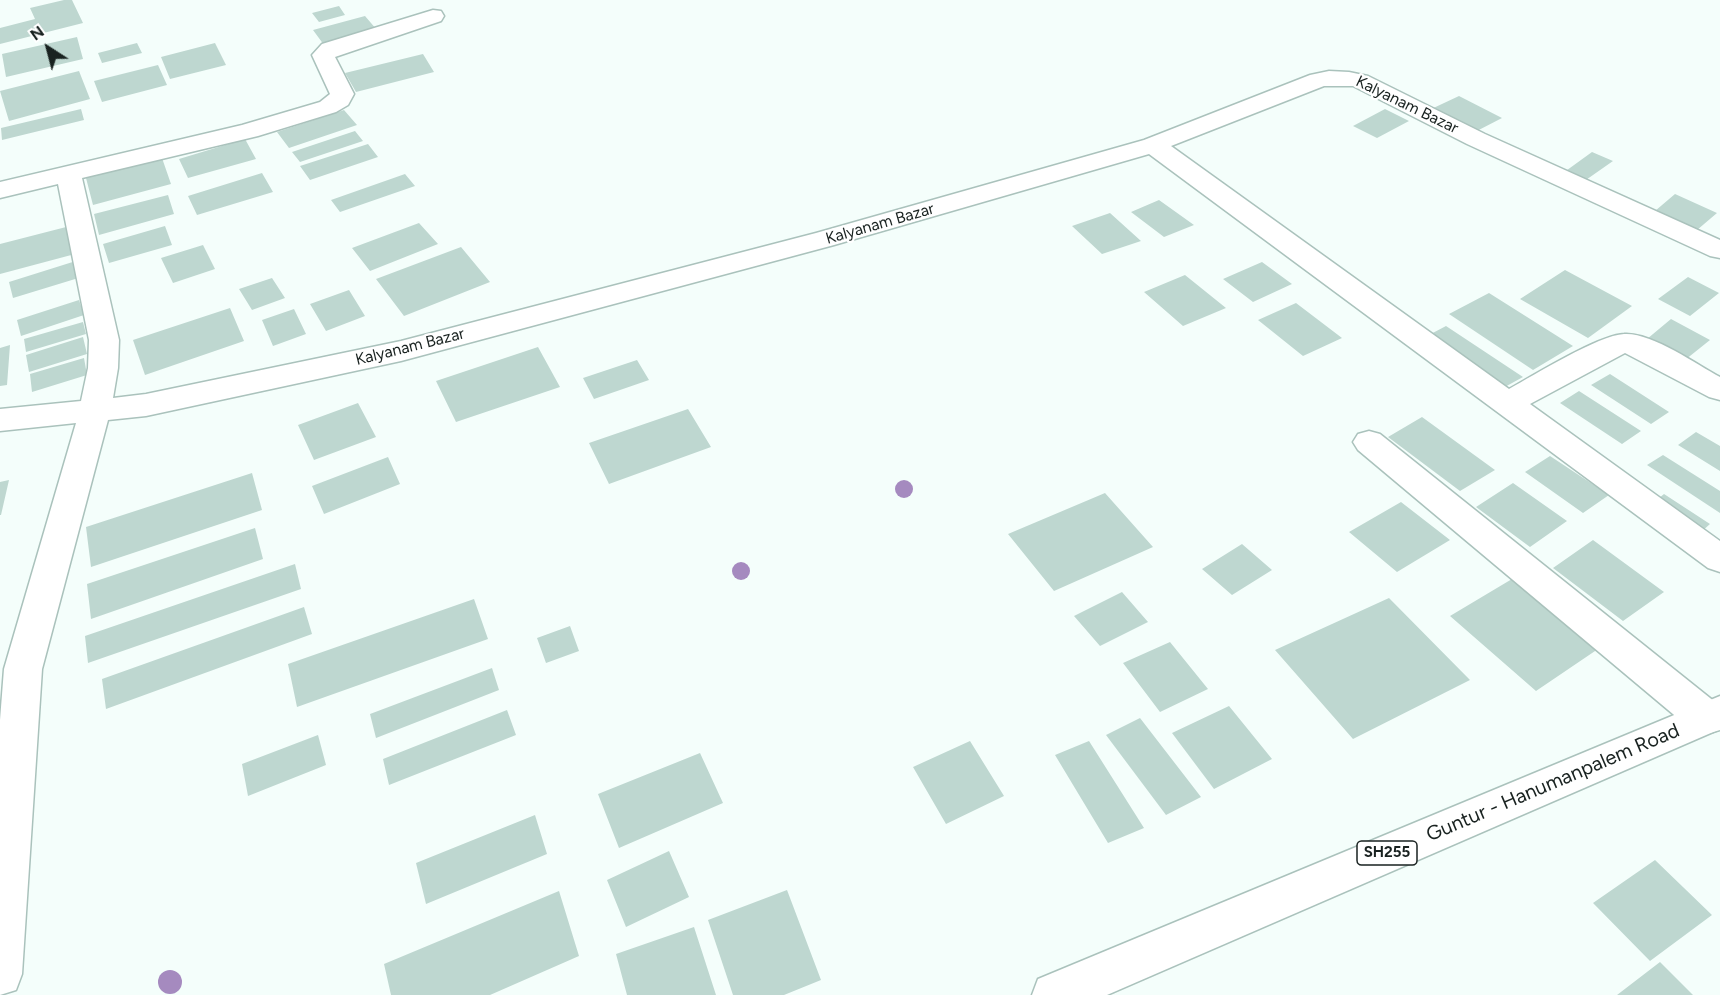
<!DOCTYPE html>
<html>
<head>
<meta charset="utf-8">
<style>
  body { margin:0 }
  #map { position:relative; width:1720px; height:995px; overflow:hidden; background:#f4fefb; font-family:Figtree,sans-serif }
  canvas { display:block }
  .north { position:absolute; left:18px; top:18px; width:60px; height:60px; -webkit-text-stroke:4px #fff; paint-order:stroke; rotate:324deg; font-size:16px; font-weight:700; line-height:24px; text-align:center; color:#192220 }
  .north::after { content:''; display:block; margin:auto; width:21px; height:27px; background:#192220; clip-path:polygon(50% 0,100% 100%,50% 72%,0 100%) }
</style>
</head>
<body>
<div id="map">
<canvas width="1720" height="995"></canvas>
<div class="north">N</div>
</div>
<script>
const ctx = document.querySelector('canvas').getContext('2d');
ctx.lineJoin = 'round';
function fill(path, color) {
  ctx.fillStyle = color;
  ctx.fill(path, 'evenodd');
}
function stroke(path, color, width, dash) {
  ctx.strokeStyle = color;
  ctx.lineWidth = width;
  ctx.lineCap = dash ? 'butt' : 'round';
  ctx.setLineDash(dash || []);
  ctx.stroke(path);
}
function label(font, color, halo, rows, align = 'center') {
  ctx.font = font + ' Figtree,sans-serif';
  ctx.lineWidth = 4.5;
  ctx.setLineDash([]);
  ctx.textBaseline = 'middle';
  ctx.strokeStyle = halo;
  ctx.fillStyle = color;
  for (const [text, x, y, turn = 0] of rows) {
    ctx.save();
    ctx.translate(x, y);
    ctx.rotate((+turn || 0) * Math.PI / 180);
    ctx.textAlign = isNaN(turn) ? turn : align;
    if (halo) ctx.strokeText(text, 0, 0);
    ctx.fillText(text, 0, 0);
    ctx.restore();
  }
}
fill(new Path2D(`
  M64,0H72L83,23L0,44V28L35,19L30,8Z
  M339,6L345,15L319,22L312,13Z
  M365,16L377,30L324,45L313,30Z
  M77,37L83,59L6,77L2,54Z
  M137,43L142,53L102,63L98,53Z
  M215,43L226,65L170,79L161,57Z
  M423,54L434,72L356,92L345,73Z
  M158,65L167,85L102,102L94,81Z
  M79,71L90,99L9,121L0,91Z
  M1459,96L1502,118L1471,134L1427,111Z
  M81,109L84,120L2,140L1,128Z
  M1385,109L1409,121L1377,138L1353,126Z
  M344,110L357,125L289,148L277,132Z
  M355,131L363,141L300,162L292,152Z
  M245,139L256,159L188,178L179,159Z
  M368,144L378,157L310,180L300,166Z
  M1592,152L1613,161L1583,182L1563,173Z
  M162,158L171,184L93,205L86,178Z
  M262,173L273,192L197,215L188,196Z
  M405,174L415,186L340,212L331,200Z
  M1675,194L1717,213L1697,230L1655,211Z
  M168,195L174,214L99,235L94,214Z
  M1159,200L1194,225L1164,237L1131,212Z
  M1110,213L1141,241L1102,254L1072,226Z
  M419,223L438,244L370,271L352,248Z
  M70,226L75,254L0,274V244Z
  M165,226L172,245L109,263L103,244Z
  M203,245L215,269L173,283L161,258Z
  M461,247L490,282L404,316L376,279Z
  M79,260L85,276L13,298L9,282Z
  M1262,262L1292,284L1253,302L1223,279Z
  M1565,270L1632,306L1588,338L1520,299Z
  M1185,275L1226,308L1183,326L1144,292Z
  M1688,277L1719,293L1690,316L1658,299Z
  M272,278L285,298L252,310L239,289Z
  M349,290L365,316L326,331L310,304Z
  M1489,293L1573,346L1533,370L1449,314Z
  M79,300L84,315L21,336L17,320Z
  M1296,303L1342,338L1303,356L1258,320Z
  M230,308L244,341L145,375L133,340Z
  M294,309L306,334L273,346L262,320Z
  M1671,319L1710,340L1685,360L1647,339Z
  M83,322L86,334L26,352L24,339Z
  M1446,326L1523,377L1503,388L1427,336Z
  M83,337L87,354L29,372L26,355Z
  M10,345L7,385L0,386V348Z
  M538,347L560,387L456,422L436,381Z
  M84,358L87,375L32,392L30,374Z
  M637,360L649,380L594,399L583,378Z
  M1610,374L1669,412L1651,424L1591,385Z
  M1579,391L1641,431L1622,444L1560,403Z
  M358,403L376,437L314,460L298,425Z
  M688,409L711,447L609,484L589,443Z
  M1422,417L1495,470L1460,491L1388,437Z
  M1696,432L1720,446V471L1678,445Z
  M1663,455L1720,491V513L1647,465Z
  M1550,456L1609,495L1583,513L1525,472Z
  M388,457L400,484L324,514L312,486Z
  M252,473L262,510L91,567L86,527Z
  M9,480L1,515H0V482Z
  M1513,483L1567,521L1530,547L1476,507Z
  M1105,493L1153,547L1054,591L1008,534Z
  M1664,494L1710,524L1700,533L1653,503Z
  M1401,502L1450,540L1397,572L1349,532Z
  M255,528L263,559L91,619L87,584Z
  M1593,540L1664,592L1623,621L1553,568Z
  M1242,544L1272,570L1232,595L1202,569Z
  M295,564L301,589L88,663L85,636Z
  M1512,579L1598,649L1536,691L1450,616Z
  M1122,592L1148,622L1100,646L1074,616Z
  M1389,598L1470,680L1353,739L1275,650Z
  M474,599L488,639L297,707L288,664Z
  M304,607L312,634L106,709L102,679Z
  M570,626L579,651L546,663L537,638Z
  M1170,642L1208,689L1160,712L1123,663Z
  M492,668L499,690L376,738L370,714Z
  M1229,706L1272,759L1214,789L1172,733Z
  M507,710L516,735L389,785L383,759Z
  M1140,718L1201,797L1166,815L1106,735Z
  M318,735L326,765L248,796L242,764Z
  M970,741L1004,796L946,824L913,767Z
  M1089,741L1144,828L1108,843L1055,755Z
  M700,753L723,803L619,848L598,794Z
  M535,815L547,854L426,904L416,863Z
  M669,851L689,897L626,927L607,880Z
  M1655,860L1712,915L1650,961L1593,903Z
  M787,890L821,980L784,995H733L708,920Z
  M559,891L579,956L490,995H391L384,964Z
  M694,927L716,995H627L616,954Z
  M1660,962L1693,995H1617Z`), '#bed7d0');
const minor = new Path2D(`
  M433,10L441,11L444,16L441,21L335,57L354,94L348,105L336,112L258,136L82,178L119,340L118,368L113,398L146,394L401,341L816,233L1144,140L1310,75L1329,71L1349,72L1368,76L1485,134L1720,240V258L1710,256L1467,144L1353,86H1324L1171,146L1509,389C1534,375 1599,335 1624,334C1651,332 1696,364 1720,377V400L1709,397L1625,353L1530,404L1720,541V572L1708,568L1149,154L834,245L401,361L146,416L108,420L42,669L22,974L16,990L0,995V720L4,669L76,423L0,431V409L81,401L88,368L89,340L58,184L0,198V182L242,125L320,102L330,94L312,55L322,44Z
  M1369,431L1380,434L1720,706V730L1706,734L1692,730L1358,450L1353,442L1358,434Z`);
const major = new Path2D(`
  M1720,696V729L1107,995H1032L1038,979Z`);
stroke(minor, '#aac2bc', 3);
stroke(major, '#aac2bc', 3);
fill(minor, '#fff');
fill(major, '#fff');
ctx.fillStyle = '#a58abf';
for (const [x, y, r] of [
  [904,489,9],
  [741,571,9],
  [170,982,12]
]) {
  ctx.beginPath();
  ctx.arc(x, y, r, 0, 2 * Math.PI);
  ctx.fill();
}
for (const [x, y, w] of [
  [1387,853,60]
]) {
  const box = new Path2D();
  box.roundRect(x - w / 2, y - 12, w, 24, 4.5);
  ctx.fillStyle = '#fff';
  ctx.fill(box);
  stroke(box, '#192220', 1.5);
}
label('bold 15px', '#192220', null, [
  ["SH255",1387,853]
]);
label('16px', '#192220', '#fff', [
  ["Kalyanam Bazar",1407,105,26],
  ["Kalyanam Bazar",880,224,-16],
  ["Kalyanam Bazar",410,347,-14]
]);
label('20px', '#192220', '#fff', [
  ["Guntur - Hanumanpalem Road",1553,783,-23]
]);
</script>
</body>
</html>
